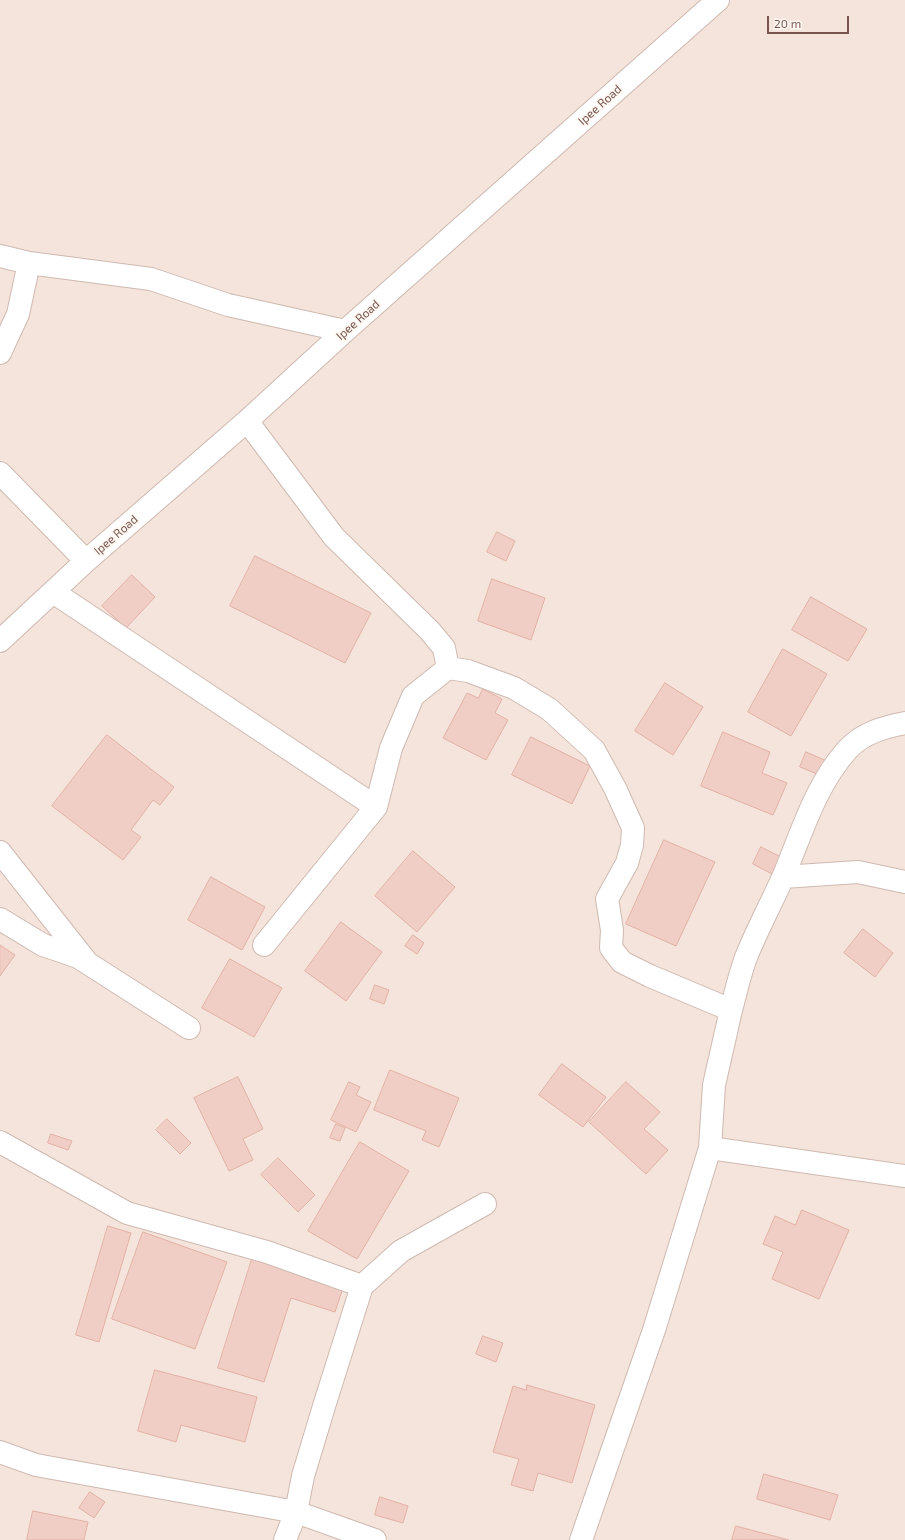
<!DOCTYPE html>
<html>
<head>
<meta charset="utf-8">
<style>
  body { margin:0 }
  #map { position:relative; width:905px; height:1540px; overflow:hidden; background:#fcf3ec; font-family:"Exo 2",sans-serif }
  canvas { display:block }
  .scale { position:absolute; left:767px; top:16px; width:82px; height:18px; box-sizing:border-box; border:2px solid #78564f; border-top:0; padding-left:5px; font-size:12px; line-height:14px; white-space:nowrap; color:#78564f; -webkit-text-stroke:3px #fef8f3; paint-order:stroke }
</style>
</head>
<body>
<div id="map">
<canvas width="905" height="1540"></canvas>
<div class="scale">20 m</div>
</div>
<script>
const ctx = document.querySelector('canvas').getContext('2d');
ctx.lineJoin = 'round';
function fill(path, color) {
  ctx.fillStyle = color;
  ctx.fill(path, 'evenodd');
}
function stroke(path, color, width, dash) {
  ctx.strokeStyle = color;
  ctx.lineWidth = width;
  ctx.lineCap = dash ? 'butt' : 'round';
  ctx.setLineDash(dash || []);
  ctx.stroke(path);
}
function label(font, color, halo, rows, align = 'center') {
  ctx.font = font + ' "Exo 2",sans-serif';
  ctx.lineWidth = 4;
  ctx.setLineDash([]);
  ctx.textBaseline = 'middle';
  ctx.strokeStyle = halo;
  ctx.fillStyle = color;
  for (const [text, x, y, turn = 0] of rows) {
    ctx.save();
    ctx.translate(x, y);
    ctx.rotate((+turn || 0) * Math.PI / 180);
    ctx.textAlign = isNaN(turn) ? turn : align;
    if (halo) ctx.strokeText(text, 0, 0);
    ctx.fillText(text, 0, 0);
    ctx.restore();
  }
}
fill(new Path2D(`
  M0,0H905V1540H0Z`), '#f4e4db');
const building = new Path2D(`
  M497,532L515,541L506,561L487,552Z
  M255,556L371,613L345,663L230,606Z
  M132,575L155,597L126,628L102,606Z
  M492,579L545,598L531,640L478,621Z
  M811,597L867,629L848,661L792,630Z
  M783,649L827,674L791,736L748,712Z
  M665,683L703,707L673,755L635,731Z
  M483,689L502,699L495,713L508,720L486,760L443,738L467,693L478,698Z
  M723,732L770,752L762,773L787,783L773,815L701,786Z
  M107,735L174,787L160,805L153,800L131,830L141,837L123,860L52,806Z
  M531,737L590,766L572,804L512,775Z
  M806,752L827,761L822,776L800,767Z
  M664,840L715,862L676,946L626,924Z
  M761,847L781,857L772,874L753,864Z
  M413,851L455,887L417,932L375,896Z
  M211,877L265,907L242,950L188,920Z
  M341,922L382,952L346,1001L305,971Z
  M863,929L893,953L875,977L844,953Z
  M413,935L424,943L417,954L405,946Z
  M0,945L15,955L0,976Z
  M230,959L282,988L254,1037L202,1008Z
  M375,985L389,990L384,1004L370,999Z
  M562,1064L606,1097L583,1127L539,1095Z
  M390,1070L459,1098L439,1147L422,1140L426,1131L374,1110Z
  M238,1077L263,1129L243,1139L253,1160L229,1171L194,1098Z
  M349,1082L360,1087L356,1095L371,1102L356,1132L331,1120Z
  M626,1082L660,1112L644,1129L668,1150L646,1174L589,1122Z
  M167,1119L191,1143L180,1154L156,1130Z
  M336,1124L345,1128L340,1141L330,1138Z
  M51,1134L72,1141L68,1150L48,1143Z
  M360,1142L409,1171L357,1259L308,1231Z
  M278,1158L315,1195L298,1212L261,1175Z
  M802,1210L849,1230L819,1299L772,1279L783,1252L763,1244L775,1216L795,1225Z
  M108,1226L131,1233L99,1342L76,1335Z
  M143,1232L227,1262L195,1349L112,1319Z
  M252,1259L343,1288L335,1312L291,1298L264,1382L218,1368Z
  M483,1336L503,1343L496,1362L476,1354Z
  M155,1370L257,1397L245,1442L181,1425L176,1442L138,1431Z
  M527,1385L595,1405L572,1483L538,1473L533,1491L511,1485L519,1459L493,1452L513,1386L526,1390Z
  M764,1474L838,1495L830,1520L757,1499Z
  M90,1492L105,1502L94,1518L79,1508Z
  M380,1497L408,1506L403,1523L375,1515Z
  M33,1511L88,1522L84,1540H27Z
  M736,1526L789,1540H732Z`);
fill(building, '#f1cec5');
stroke(building, '#e3b1a5', 1);
const minor = new Path2D(`
  M0,256L29,263L151,279L228,305L345,331
  M0,353L18,314L29,263
  M247,421L334,537L430,631L444,648L448,668
  M0,473L86,561
  M53,592L376,807L391,748L413,696L448,668L468,671L514,688L549,709L594,750L615,788L633,828L632,845L627,863L607,899L612,930L611,948L622,962L650,976L731,1010C736,992 740,972 747,955C758,928 772,902 784,875C802,832 816,784 848,749C863,733 884,727 905,723
  M0,641L86,561L247,421L345,331L718,0
  M0,852L86,961
  M783,877L858,872L905,882
  M0,919L43,945L78,957L189,1028
  M264,945L376,807
  M0,1142L127,1213L267,1252L362,1286
  M710,1148L905,1176
  M0,1452L36,1465L296,1512L375,1540
  M285,1540L296,1512L303,1476L325,1403L362,1286L401,1251L485,1204
  M581,1540L654,1330L710,1148L714,1085L731,1010`);
stroke(minor, '#cfb9b1', 24);
stroke(minor, '#fff', 22);
label('12px', '#78564f', '#fef8f3', [
  ["Ipee Road",600,105,-42],
  ["Ipee Road",358,320,-42],
  ["Ipee Road",116,535,-41]
]);
</script>
</body>
</html>
